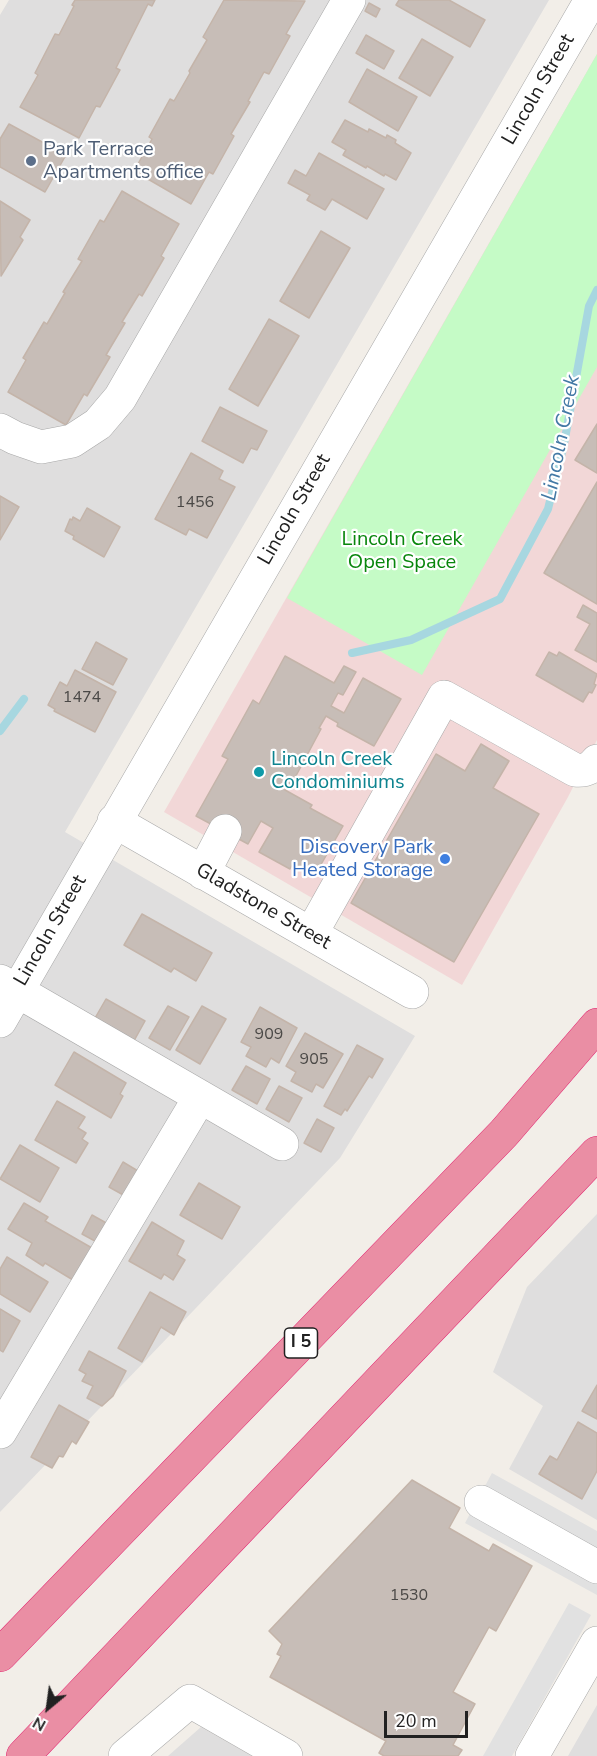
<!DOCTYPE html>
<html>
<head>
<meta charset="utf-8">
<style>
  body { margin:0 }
  #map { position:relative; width:597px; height:1756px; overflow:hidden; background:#f2eee8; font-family:"Nunito Sans",sans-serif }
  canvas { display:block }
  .north { position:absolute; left:18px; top:1678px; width:60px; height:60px; -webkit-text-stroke:4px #fff; paint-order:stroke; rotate:209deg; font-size:16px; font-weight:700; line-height:24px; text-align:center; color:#212121 }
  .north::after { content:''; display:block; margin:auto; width:21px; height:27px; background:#212121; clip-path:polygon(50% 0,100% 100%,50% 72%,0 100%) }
  .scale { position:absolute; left:384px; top:1711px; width:84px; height:27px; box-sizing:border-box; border:3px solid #212121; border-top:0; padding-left:8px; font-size:18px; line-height:21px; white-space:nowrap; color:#212121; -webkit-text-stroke:4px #fff; paint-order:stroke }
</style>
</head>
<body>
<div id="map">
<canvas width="597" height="1756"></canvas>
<div class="north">N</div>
<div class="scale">20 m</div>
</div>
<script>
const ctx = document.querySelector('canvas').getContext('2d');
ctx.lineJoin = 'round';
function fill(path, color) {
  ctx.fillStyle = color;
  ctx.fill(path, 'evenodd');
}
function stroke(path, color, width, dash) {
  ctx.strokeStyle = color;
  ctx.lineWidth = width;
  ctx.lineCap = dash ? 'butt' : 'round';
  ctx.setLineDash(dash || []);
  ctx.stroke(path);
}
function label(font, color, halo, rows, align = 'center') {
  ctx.font = font + ' "Nunito Sans",sans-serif';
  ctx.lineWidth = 4.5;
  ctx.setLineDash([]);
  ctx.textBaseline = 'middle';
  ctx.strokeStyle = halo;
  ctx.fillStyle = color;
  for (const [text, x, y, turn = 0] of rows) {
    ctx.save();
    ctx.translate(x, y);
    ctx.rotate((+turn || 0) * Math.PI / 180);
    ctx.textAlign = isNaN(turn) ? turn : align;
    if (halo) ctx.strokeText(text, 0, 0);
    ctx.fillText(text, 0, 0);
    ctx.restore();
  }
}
fill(new Path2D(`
  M9,0H549L65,832L415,1036L340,1158L0,1512V15Z
  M597,1214V1520L509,1469L543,1406L493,1372L527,1287Z
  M597,1705V1756H568Z
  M201,1727L252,1756H168Z`), '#dfdede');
fill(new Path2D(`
  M597,54V740L568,797L462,985L164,812Z`), '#f2d7d7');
fill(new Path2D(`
  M597,54V367L422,675L287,598Z`), '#c5fbc6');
fill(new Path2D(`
  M492,1473L597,1531V1595L465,1523Z
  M569,1603L591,1615L512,1756H483Z`), '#e1e1e1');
stroke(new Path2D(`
  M352,653L411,640L500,599L548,509L564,444L589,306L597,290
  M0,731L24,699`), '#a7d7e0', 8);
const building = new Path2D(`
  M75,0H155L152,6L148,4L116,68L120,70L100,107L96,106L79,138L20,107L38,75L35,73L55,34L59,35L74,6L72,5Z
  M224,0L305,1L286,34L290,36L269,74L264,72L248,101L250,102L231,134L234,136L213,174L209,172L191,204L134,171L152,139L149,137L170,99L174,101L190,73L189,71L207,40L203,37Z
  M399,0H449L485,20L470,47L396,5Z
  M369,3L380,9L376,17L365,11Z
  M366,35L394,51L384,69L356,53Z
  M422,39L453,57L430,96L399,78Z
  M367,69L417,97L398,131L349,102Z
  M345,120L368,132L369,129L386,138L387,135L396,140L395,143L411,153L396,180L385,174L384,176L367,166L366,168L343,155L346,150L332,142Z
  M9,124L66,155L45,192L0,167V139Z
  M319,153L384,189L367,219L332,199L325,210L307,200L310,195L288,183L295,170L306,176Z
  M122,191L179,224L161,256L164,258L142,296L139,294L122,322L125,323L106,355L110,357L87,396L84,394L66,425L8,392L26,360L23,358L44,322L47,324L65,293L63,292L82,261L78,259L100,220L104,222Z
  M0,201L30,220L20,237L23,240L1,276Z
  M321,231L350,248L309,318L280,301Z
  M269,319L299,336L258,406L229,389Z
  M220,407L267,431L257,450L251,448L243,463L202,441Z
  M597,424V473L575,460Z
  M191,453L223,471L219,479L235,487L207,538L189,529L186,535L155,519Z
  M597,482V604L544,573Z
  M0,496L19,507L0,540Z
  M87,508L120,527L104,557L73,539L74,536L65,531L70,519L72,520L73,517L80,521Z
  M583,605L597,613V662L575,650L590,624L577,617Z
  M96,642L127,659L113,685L82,669Z
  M549,652L557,656L559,652L597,674L594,684L596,685L592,693L589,692L583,702L536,675Z
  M285,656L334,683L344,666L356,672L343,695L338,693L331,706L344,713L363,678L401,699L374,746L337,726L338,723L326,716L319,728L321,729L290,787L287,785L285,790L312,805L310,808L343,826L315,875L293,863L290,869L259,852L273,828L261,821L248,844L196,816L228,759L222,756L253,700L259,704Z
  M75,670L116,692L95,732L54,711L55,709L48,705L60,682L67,686Z
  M481,744L509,761L493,788L539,814L454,962L351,903L436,754L465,771Z
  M142,914L212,953L196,981L174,968L171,972L124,945Z
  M106,999L145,1021L130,1048L91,1025Z
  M168,1006L189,1017L170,1050L149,1038Z
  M202,1006L226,1019L200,1064L176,1050Z
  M260,1007L297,1028L279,1063L271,1058L266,1067L246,1056L251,1047L241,1042Z
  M305,1033L343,1054L323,1088L316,1084L312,1092L291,1081L296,1072L286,1066Z
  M357,1045L383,1059L372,1078L369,1076L347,1111L345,1109L341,1115L324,1106Z
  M74,1052L126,1083L120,1094L123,1096L111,1118L55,1085Z
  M246,1066L270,1079L257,1104L232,1090Z
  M279,1086L302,1098L289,1122L266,1109Z
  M57,1101L85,1117L78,1128L86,1133L82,1139L88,1143L76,1163L35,1140Z
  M317,1119L334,1128L321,1152L304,1143Z
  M20,1145L59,1168L40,1202L0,1179Z
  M123,1162L148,1177L134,1201L109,1187Z
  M199,1183L240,1207L222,1239L180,1215Z
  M24,1203L48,1217L45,1221L92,1248L73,1280L45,1263L43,1266L26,1255L32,1243L8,1229Z
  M92,1215L117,1229L106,1247L82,1234Z
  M152,1222L184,1241L177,1255L185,1260L173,1280L164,1274L161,1279L129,1261Z
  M7,1257L48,1282L30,1312L0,1294V1269Z
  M150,1292L186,1312L174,1335L161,1327L142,1362L118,1348Z
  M0,1309L20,1321L3,1352L0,1350Z
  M89,1351L126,1371L113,1396L102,1406L87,1398L93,1386L82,1381L86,1374L79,1370Z
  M597,1385V1419L582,1411Z
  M59,1405L89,1422L76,1444L72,1441L63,1457L59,1456L52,1468L31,1457Z
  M578,1422L597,1433V1471L582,1499L539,1474L550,1456L557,1460Z
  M412,1480L460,1508L449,1528L489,1551L493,1544L532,1566L496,1631L489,1627L453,1692L475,1704L453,1745L462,1750L458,1756H384L379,1753L386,1741L270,1677L281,1656L277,1654L282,1644L269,1631Z`);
fill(building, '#c7bdb7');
stroke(building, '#c4b4a9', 1.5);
const minor = new Path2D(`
  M0,430L15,438L41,447L72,441L98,424L120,398L349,0
  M114,821L412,992
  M203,873L225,831
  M311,934L444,697L575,770C584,771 591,769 597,761
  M0,981L282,1144
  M0,1021L591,0
  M0,1432L200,1097
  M481,1502L597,1567
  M125,1756L190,1701L286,1756
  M532,1756L597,1643`);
const highway = new Path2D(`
  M0,1655L504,1133L597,1025
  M23,1756L597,1153`);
stroke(minor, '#a8a8a8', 34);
stroke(highway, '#e1236f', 34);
stroke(minor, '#fff', 33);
stroke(highway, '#ea8ea4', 33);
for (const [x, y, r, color] of [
  [31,161,6,"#5c6f8a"],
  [259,772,6,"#0f9aa8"],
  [445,859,6,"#3f7fe0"]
]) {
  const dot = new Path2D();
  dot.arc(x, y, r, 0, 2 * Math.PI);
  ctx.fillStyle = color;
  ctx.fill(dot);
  stroke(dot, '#fff', 2);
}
label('16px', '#4a4846', null, [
  ["1456",195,503],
  ["1474",82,698],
  ["909",269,1035],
  ["905",314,1060],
  ["1530",409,1596]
]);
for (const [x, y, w] of [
  [301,1343,33]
]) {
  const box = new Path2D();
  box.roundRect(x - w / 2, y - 15, w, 30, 4.5);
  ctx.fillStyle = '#fff';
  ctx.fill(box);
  stroke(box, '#212121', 1.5);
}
label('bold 18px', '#212121', null, [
  ["I 5",301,1343]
]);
label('20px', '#212121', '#fff', [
  ["Lincoln Street",539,90,-60],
  ["Lincoln Street",295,510,-60],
  ["Gladstone Street",263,907,30],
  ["Lincoln Street",51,931,-60]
]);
label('20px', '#4e5e75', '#fff', [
  ["Park Terrace",43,150],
  ["Apartments office",43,173]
], 'left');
label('20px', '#08860c', '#fff', [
  ["Lincoln Creek",402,540],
  ["Open Space",402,563]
]);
label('20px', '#0d838f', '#fff', [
  ["Lincoln Creek",271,760],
  ["Condominiums",271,783]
], 'left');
label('20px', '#366cbe', '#fff', [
  ["Discovery Park",433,848],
  ["Heated Storage",433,871]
], 'right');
label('italic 21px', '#4379a5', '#fff', [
  ["Lincoln Creek",562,438,-79]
]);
</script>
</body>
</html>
